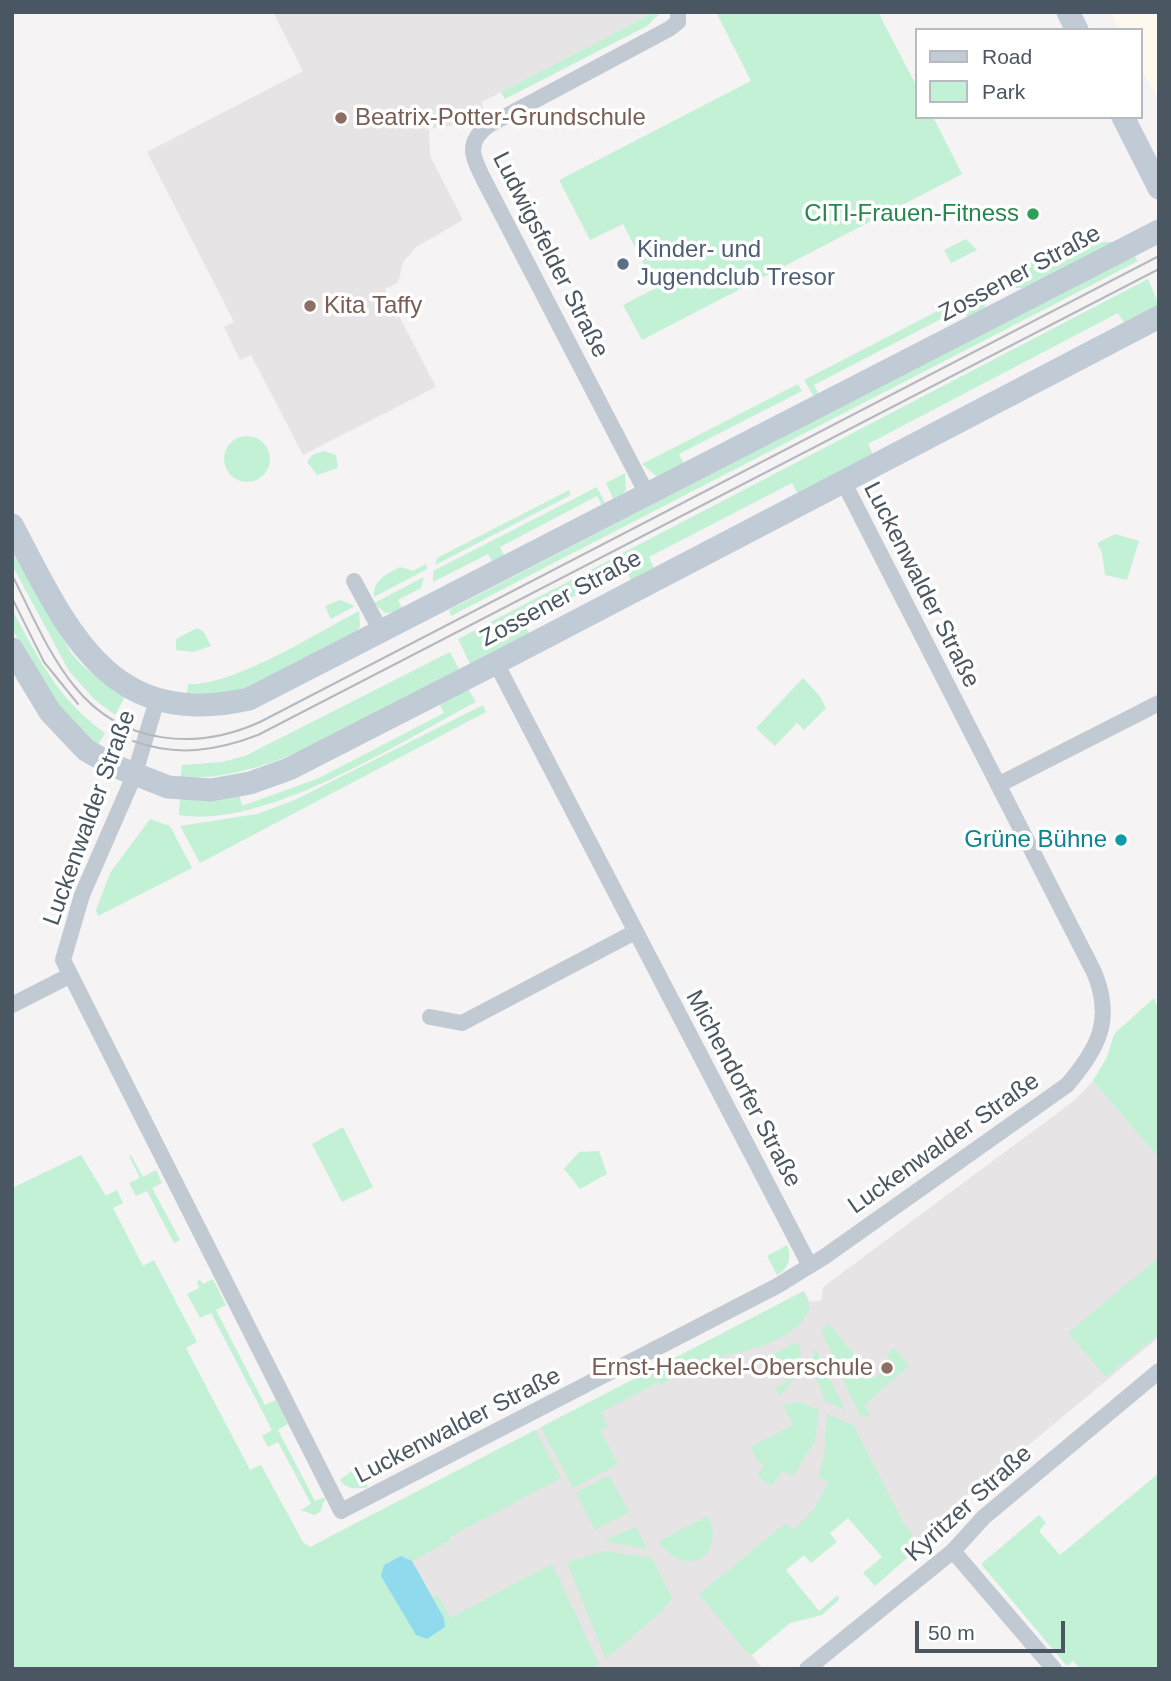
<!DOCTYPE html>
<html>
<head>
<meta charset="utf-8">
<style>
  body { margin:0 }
  #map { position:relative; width:1171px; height:1681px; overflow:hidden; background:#f5f3f3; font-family:Arial,sans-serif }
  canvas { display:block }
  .frame { position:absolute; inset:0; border:14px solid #4a5661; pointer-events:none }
  .legend { position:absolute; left:915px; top:28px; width:228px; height:91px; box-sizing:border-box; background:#fff; border:2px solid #b7bbc0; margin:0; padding:9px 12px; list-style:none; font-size:21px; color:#4a5661 }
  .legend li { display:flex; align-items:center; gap:14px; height:35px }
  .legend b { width:35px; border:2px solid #b7bbc0 }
  .scale { position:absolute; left:915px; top:1621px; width:150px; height:32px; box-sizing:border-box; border:4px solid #4a5661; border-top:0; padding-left:9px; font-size:21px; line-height:24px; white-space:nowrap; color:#4a5661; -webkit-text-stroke:5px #fff; paint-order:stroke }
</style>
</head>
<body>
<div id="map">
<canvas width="1171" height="1681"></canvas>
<div class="frame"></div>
<ul class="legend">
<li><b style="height:9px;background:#c1cbd6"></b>Road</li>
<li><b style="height:19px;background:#c3f1d5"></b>Park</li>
</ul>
<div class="scale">50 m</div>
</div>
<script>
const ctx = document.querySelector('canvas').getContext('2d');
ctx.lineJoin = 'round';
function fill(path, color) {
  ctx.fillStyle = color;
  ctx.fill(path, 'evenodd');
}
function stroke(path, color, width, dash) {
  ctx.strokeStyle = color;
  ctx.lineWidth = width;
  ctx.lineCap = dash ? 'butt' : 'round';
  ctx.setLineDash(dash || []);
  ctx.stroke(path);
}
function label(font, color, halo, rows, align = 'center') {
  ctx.font = font + ' Arial,sans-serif';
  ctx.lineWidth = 7;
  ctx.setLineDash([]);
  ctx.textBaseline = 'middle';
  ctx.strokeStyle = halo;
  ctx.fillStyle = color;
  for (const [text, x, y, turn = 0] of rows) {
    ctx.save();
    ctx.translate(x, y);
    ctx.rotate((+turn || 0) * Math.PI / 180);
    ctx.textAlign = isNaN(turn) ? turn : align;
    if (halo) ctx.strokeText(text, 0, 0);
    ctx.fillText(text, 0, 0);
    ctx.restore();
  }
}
fill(new Path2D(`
  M1110,12H1159V101L1141,69V30H1120Z`), '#fdf9ef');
fill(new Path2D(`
  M273,12H655L482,102L483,110L456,125L429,129L430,156L463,220L416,247L403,262L398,283L385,289L436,387L303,455L251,355L240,360L224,327L234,322L147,152L303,71Z
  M1093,1081L1159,1158V1337L950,1510L905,1552L873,1497L709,1604L763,1669H434L324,1540L804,1291L810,1302L822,1300L823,1287L1075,1100Z`), '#e6e4e5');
fill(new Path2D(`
  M655,12H661L647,26L505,99L501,92Z
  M716,12H878L917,87V117H933L962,174L642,340L623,305L656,288L623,224L590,240L559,180L751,81Z
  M966,239L977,250L951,263L944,250Z
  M1075,242H1117L1028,288H1009L1001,278Z
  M1134,255L1138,261L451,616L449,610Z
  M1148,279L1159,305L1125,324L1118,313L868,444L873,455L798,494L792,483L649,557L654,568L631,580L625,570L524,622L529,634L470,664L458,639Z
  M984,287L985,308L969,320L962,308L814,385L820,397L815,399L804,380Z
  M798,384L802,391L679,454L685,466L657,477L642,464Z
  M224 459a23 23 0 1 1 46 0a23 23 0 1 1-46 0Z
  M324,451L336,455L338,468L317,475L307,462L312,455Z
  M625,473L626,490L615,503L606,483Z
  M597,487L607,507L604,509L597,496L500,547L506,559L494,565L488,554L433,582V571Z
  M569,490L571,495L435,565L437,558Z
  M1115,534L1139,541L1127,580L1105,575L1102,553L1097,543Z
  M12,545L71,653L84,667L125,697L115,715L94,699L69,671L12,565Z
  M426,564L427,569L374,597C372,580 387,574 400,567L413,571Z
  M424,577L421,588L398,600L404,612L385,613L374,603Z
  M340,600L355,606L331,619L325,606Z
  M12,609C39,660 57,698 105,733L98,745L54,702L12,629Z
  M359,611L360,626L355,635L245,689L217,694L187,693L188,684C234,686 317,633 359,611Z
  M197,628L203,631L211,646L193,652L176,650V639Z
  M450,652L459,669C381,710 269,784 181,777L182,765L222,762L245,756Z
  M803,678L819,695L826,708L804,730L797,723L775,746L756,728Z
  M467,687L476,702C400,742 264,830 179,815L180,798L239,793L242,806L319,778L444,713L438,701Z
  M483,705L486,712L200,863L180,826L257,814L295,800Z
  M150,819L170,826L192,868L98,916L96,910L110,873Z
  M1154,998L1159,1010V1158L1093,1081L1107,1057L1114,1034Z
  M343,1127L373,1187L342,1202L312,1144Z
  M599,1151L607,1174L580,1189L564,1169L579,1152Z
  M81,1155L106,1196L117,1190L123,1203L113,1208L143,1266L154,1260L197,1342L186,1348L250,1470L261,1465L303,1542L310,1547L535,1430L561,1478L450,1537L451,1540L412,1561L401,1557L385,1565L382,1572L444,1618L433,1598L438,1595L450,1618L552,1564L599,1664L594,1669H12V1188Z
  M131,1155L143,1177L156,1170L162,1183L152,1188L180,1240L174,1243L147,1191L136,1196L129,1183L140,1178L129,1156Z
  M787,1245C792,1258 789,1268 777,1275L767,1256Z
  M1159,1257V1334L1106,1377L1068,1333Z
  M213,1279L226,1305L216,1310L265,1405L276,1400L288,1424L278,1430L315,1501L326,1497L320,1512L314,1515L301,1510L311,1504L278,1442L268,1447L262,1436L272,1430L211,1313L200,1318L187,1294L199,1288L197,1282L200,1280L203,1284Z
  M804,1291L810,1308C794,1348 729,1352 694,1365C683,1370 672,1379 661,1385L659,1382L601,1412L608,1426L600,1431L618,1464L573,1488L541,1427Z
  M829,1324L874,1378L892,1363L886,1355L894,1348L909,1366L864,1405L871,1416H860L821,1330Z
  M794,1343L800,1346C803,1363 792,1385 779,1396L775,1388L787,1382L775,1357L760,1365L757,1359L775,1354Z
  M815,1348L845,1410L825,1401L812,1366Z
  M799,1402L819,1410L815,1440L793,1477L783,1471L771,1486L757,1476L764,1466L757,1460L751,1447L793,1425L783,1405Z
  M827,1414L853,1425L903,1522L921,1546L875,1586L863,1573L882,1557L848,1518L830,1533L837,1542L811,1563L804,1555L786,1570L819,1611L838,1595L839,1600L822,1615L790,1623L752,1655L748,1654L699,1594L786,1523L793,1531L814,1509L829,1482L818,1477L824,1457Z
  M357,1467L368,1487C357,1489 347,1490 340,1480Z
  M1159,1473V1669H1080L1073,1661L1067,1666L981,1564L1039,1515L1046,1523L1039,1531L1060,1555Z
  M609,1475L629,1512L595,1530L576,1493Z
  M708,1516C727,1557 684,1581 659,1541Z
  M636,1527L647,1549L603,1541Z
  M604,1551L652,1558L672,1598L662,1611L606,1659L567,1562Z`), '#c3f1d5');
fill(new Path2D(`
  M401,1556L412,1561L444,1618L445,1627L427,1639L416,1635L381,1576L384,1565Z`), '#90daee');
stroke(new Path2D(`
  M648,496L485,182C473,158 464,143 489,125L669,29L678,22V12
  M354,581L382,633
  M496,663L810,1266
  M157,700L134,776L82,895L63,960L341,1511L777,1286L824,1257L1067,1085C1098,1049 1114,1020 1094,972L843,481
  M998,785L1159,703
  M12,1005L69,976
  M430,1017L462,1023L635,932
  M953,1551L1054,1669
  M807,1669L953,1551L984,1517L1159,1371`), '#c1cad2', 16);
stroke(new Path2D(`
  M1068,12L1077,30
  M1123,117L1159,188
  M12,525C67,629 108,731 249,699L1159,231
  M12,649L50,712L86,750L112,765L168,787L211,790L250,783L289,769L496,663L1159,317`), '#c1cbd6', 23);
stroke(new Path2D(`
  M12,575C31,612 48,654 75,687C122,745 196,751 260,722L1159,256
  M12,598L44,662L78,704
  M133,741C177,757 216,751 258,735L1159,269`), '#b5b8bd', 2);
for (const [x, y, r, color] of [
  [341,118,7,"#8d6e63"],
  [1033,214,7,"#2e9e5b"],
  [623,264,7,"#5c6f8a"],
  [310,306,7,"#8d6e63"],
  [1121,840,7,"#0f9aa8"],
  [887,1368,7,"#8d6e63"]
]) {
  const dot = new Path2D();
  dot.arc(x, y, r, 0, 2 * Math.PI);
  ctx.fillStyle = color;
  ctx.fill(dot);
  stroke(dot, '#fff', 2.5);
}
label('24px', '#785e54', '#fff', [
  ["Beatrix-Potter-Grundschule",355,118],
  ["Kita Taffy",324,306],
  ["Ernst-Haeckel-Oberschule",873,1368,"right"]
], 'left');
label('24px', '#27864d', '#fff', [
  ["CITI-Frauen-Fitness",1019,214]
], 'right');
label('24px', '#4e5e75', '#fff', [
  ["Kinder- und",637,250],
  ["Jugendclub Tresor",637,278]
], 'left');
label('24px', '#4a5661', '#fff', [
  ["Ludwigsfelder Straße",550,255,63],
  ["Zossener Straße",1020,274,-28],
  ["Luckenwalder Straße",921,585,63],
  ["Zossener Straße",561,599,-28],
  ["Luckenwalder Straße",90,818,-70],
  ["Michendorfer Straße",743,1089,62],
  ["Luckenwalder Straße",944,1144,-35],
  ["Luckenwalder Straße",458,1426,-27],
  ["Kyritzer Straße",969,1504,-42]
]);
label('24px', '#0d838f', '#fff', [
  ["Grüne Bühne",1107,840]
], 'right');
</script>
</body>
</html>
